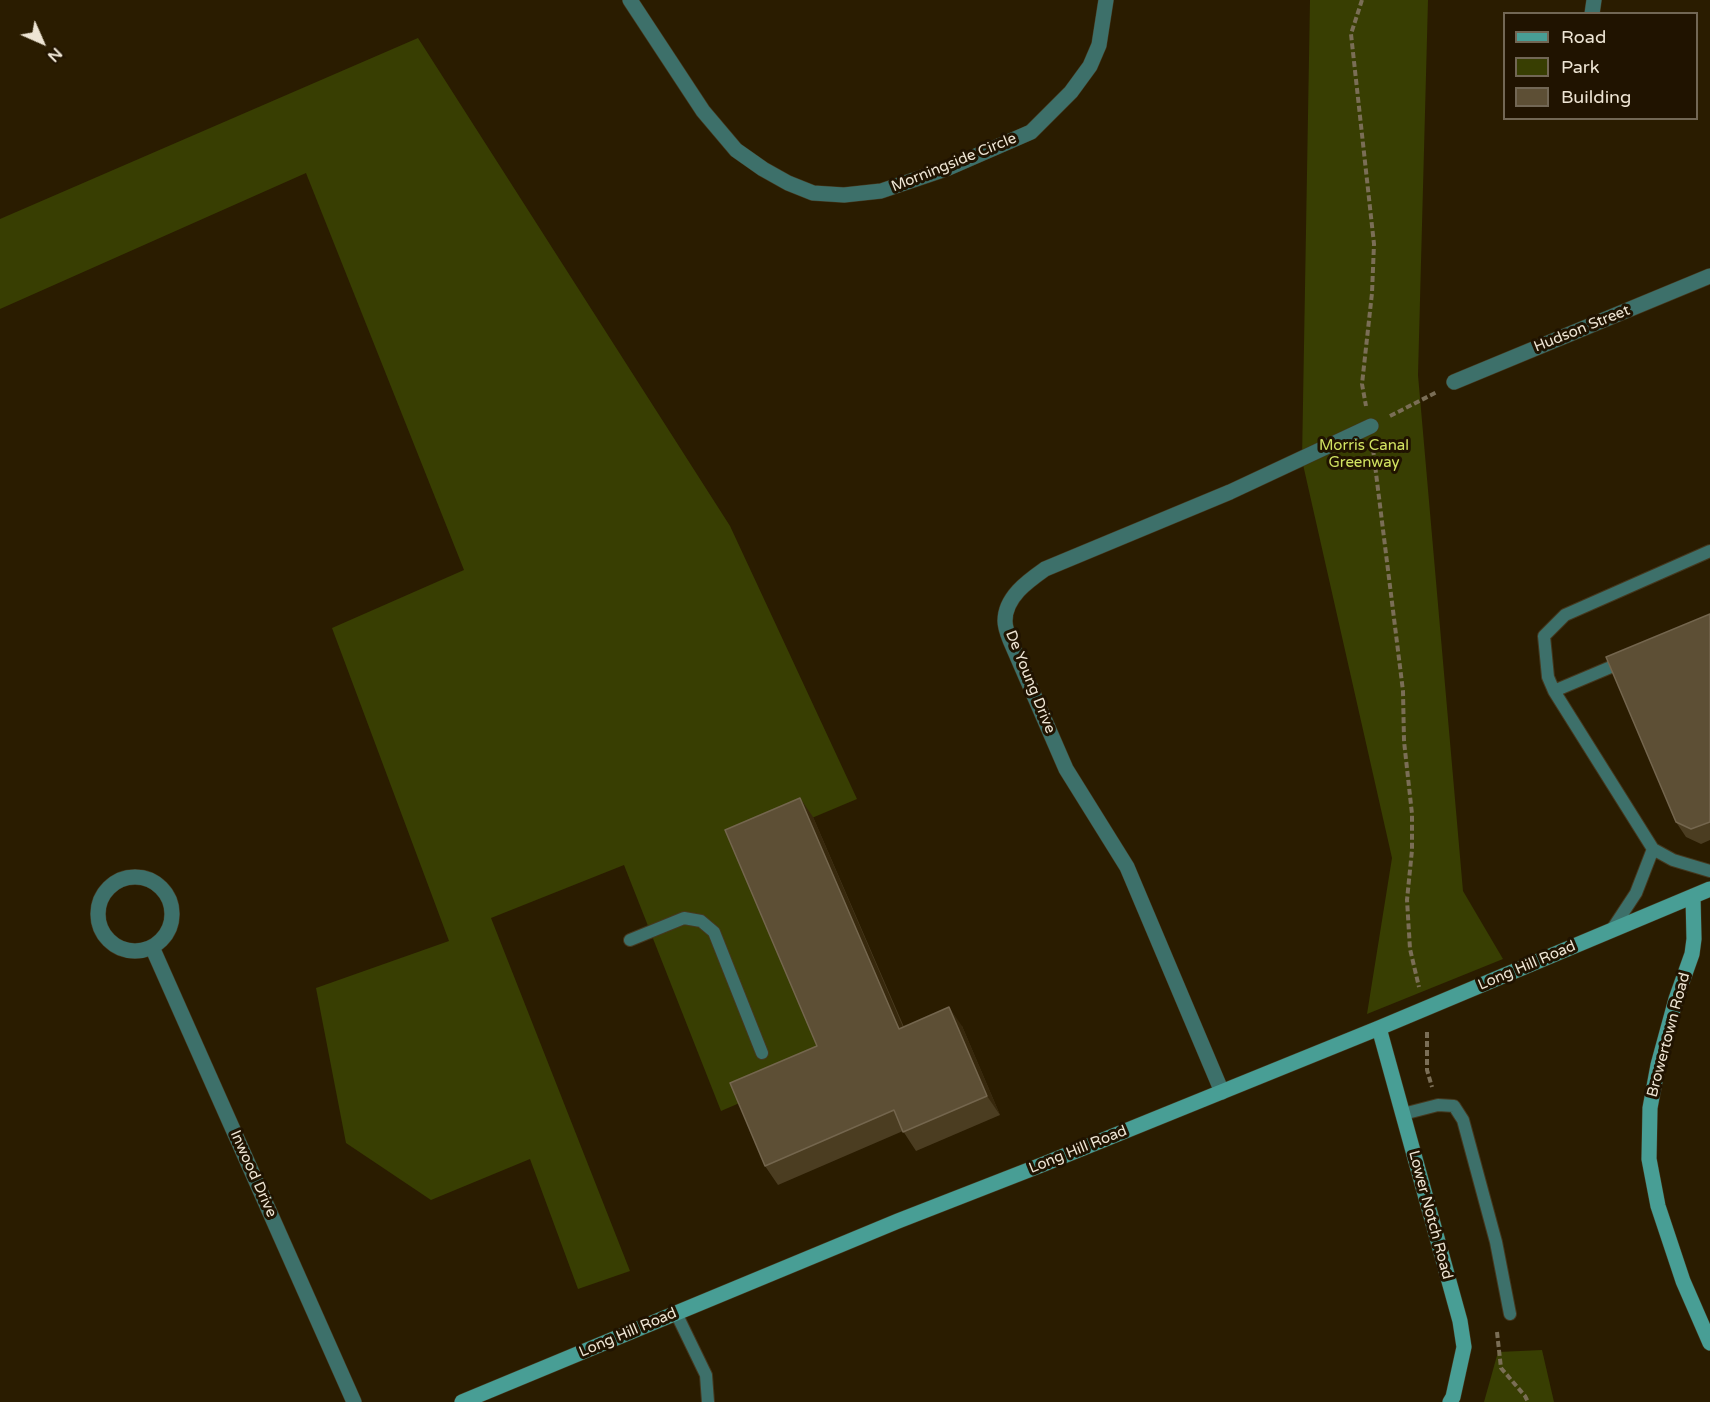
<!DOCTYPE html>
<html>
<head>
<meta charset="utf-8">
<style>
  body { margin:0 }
  #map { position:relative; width:1710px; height:1402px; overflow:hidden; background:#2a1c00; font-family:"Varela Round",sans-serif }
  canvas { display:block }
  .legend { position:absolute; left:1503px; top:12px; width:195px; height:108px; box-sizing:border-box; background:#201300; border:2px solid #726755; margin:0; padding:8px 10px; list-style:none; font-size:18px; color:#eee5d4 }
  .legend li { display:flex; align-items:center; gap:12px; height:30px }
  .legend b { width:30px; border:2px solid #726755 }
  .north { position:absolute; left:12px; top:12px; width:60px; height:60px; -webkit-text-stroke:4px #201300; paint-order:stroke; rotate:135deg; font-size:16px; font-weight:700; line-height:24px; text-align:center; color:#eee5d4 }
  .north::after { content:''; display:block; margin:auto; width:21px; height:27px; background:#eee5d4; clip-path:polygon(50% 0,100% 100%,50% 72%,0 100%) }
</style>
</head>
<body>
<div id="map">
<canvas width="1710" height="1402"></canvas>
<ul class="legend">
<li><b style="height:8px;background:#489e95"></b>Road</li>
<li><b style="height:16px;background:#383e02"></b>Park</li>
<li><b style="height:16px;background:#5d4f35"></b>Building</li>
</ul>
<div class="north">N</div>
</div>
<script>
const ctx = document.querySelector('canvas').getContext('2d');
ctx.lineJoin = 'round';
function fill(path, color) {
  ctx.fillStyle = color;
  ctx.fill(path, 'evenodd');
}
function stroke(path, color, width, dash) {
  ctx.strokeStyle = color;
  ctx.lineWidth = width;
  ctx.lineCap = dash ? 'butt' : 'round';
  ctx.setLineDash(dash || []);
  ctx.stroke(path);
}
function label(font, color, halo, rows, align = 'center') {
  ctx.font = font + ' "Varela Round",sans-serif';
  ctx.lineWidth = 6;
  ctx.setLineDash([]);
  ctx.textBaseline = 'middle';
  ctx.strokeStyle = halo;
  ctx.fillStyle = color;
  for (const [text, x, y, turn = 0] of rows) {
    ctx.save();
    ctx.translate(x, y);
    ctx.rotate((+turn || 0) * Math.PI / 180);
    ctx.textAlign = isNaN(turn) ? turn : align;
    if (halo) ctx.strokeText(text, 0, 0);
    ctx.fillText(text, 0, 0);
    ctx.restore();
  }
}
fill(new Path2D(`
  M1310,0H1428L1418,375L1463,891L1503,959L1367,1014L1392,858L1302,460Z
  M418,38L730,526L857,799L738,849L830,1064L721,1111L624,865L491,918L630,1271L578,1289L530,1159L431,1200L346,1143L316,988L449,941L332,628L464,570L306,173L0,309V219Z
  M1542,1350L1554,1402H1484L1498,1352Z`), '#383e02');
const lane = new Path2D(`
  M1710,551L1565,615L1544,636L1548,677L1554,691L1653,849L1673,860L1710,871
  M1554,691L1625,661
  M1611,931L1636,893L1653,849
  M630,940L684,918L701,921L714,932L762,1053
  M1403,1114L1438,1105L1454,1106L1463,1120L1496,1242L1510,1314
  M676,1313L706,1375L708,1402`);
const street = new Path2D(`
  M630,0L703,111L736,150L763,169L788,183L813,193L844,195L881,191L946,169L1031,132L1071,92L1090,66L1099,45L1106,0
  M1592,14L1594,0
  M1454,382L1710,276
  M98 914a37 37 0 1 1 74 0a37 37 0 1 1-74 0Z
  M152,947L354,1402
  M1222,1092L1127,867L1066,769L1010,640C1008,635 1005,627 1005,621C1005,597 1028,581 1045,569L1230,492L1371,426`);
const secondary = new Path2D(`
  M1693,897L1694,939L1692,954L1676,999L1658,1065L1650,1108L1649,1159L1658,1206L1683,1281L1710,1343
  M1379,1028L1460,1321L1464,1347L1453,1397L1450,1402
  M462,1402L898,1221L1044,1164L1379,1028L1710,889`);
stroke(lane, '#45381e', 14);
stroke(street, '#45381e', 16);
stroke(secondary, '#45381e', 16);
stroke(new Path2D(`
  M1362,0L1351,34L1374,244L1372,293L1362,384L1366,406
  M1390,416L1437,392
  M1373,449L1403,691L1404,741L1412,814V850L1407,900L1410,949L1419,987
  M1427,1032V1070L1432,1087
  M1497,1332L1501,1368L1525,1396L1528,1402`), '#7a6e56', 4, [6, 3]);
stroke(lane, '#3d706a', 12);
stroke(street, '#3d706a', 15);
stroke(secondary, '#489e95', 15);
fill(new Path2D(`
  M1710,614V840L1701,844L1686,837L1676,822Z
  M813,817L904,1027L962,1026L1000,1115L916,1151L903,1131L778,1185L765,1166L817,1046Z`), '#4b3d21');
fill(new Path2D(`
  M800,798L813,817L912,1048L899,1029Z
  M949,1007L962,1026L1000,1115L987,1096Z`), '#37280c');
const building = new Path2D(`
  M1710,614V822L1691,829L1676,822L1606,657Z
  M800,798L899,1029L949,1007L987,1096L903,1132L894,1110L765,1166L730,1083L817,1046L725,830Z`);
fill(building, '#5d4f35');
stroke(building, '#74664e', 1.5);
label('15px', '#eee5d4', '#201300', [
  ["Morningside Circle",954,163,-22],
  ["Hudson Street",1582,329,-22],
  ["De Young Drive",1030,682,68],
  ["Long Hill Road",1527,966,-23],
  ["Browertown Road",1669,1035,-75],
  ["Long Hill Road",1078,1150,-22],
  ["Inwood Drive",253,1174,66],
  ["Lower Notch Road",1430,1215,75],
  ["Long Hill Road",628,1333,-23]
]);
label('15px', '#d2e361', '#201300', [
  ["Morris Canal",1364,446],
  ["Greenway",1364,463]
]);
</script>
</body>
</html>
